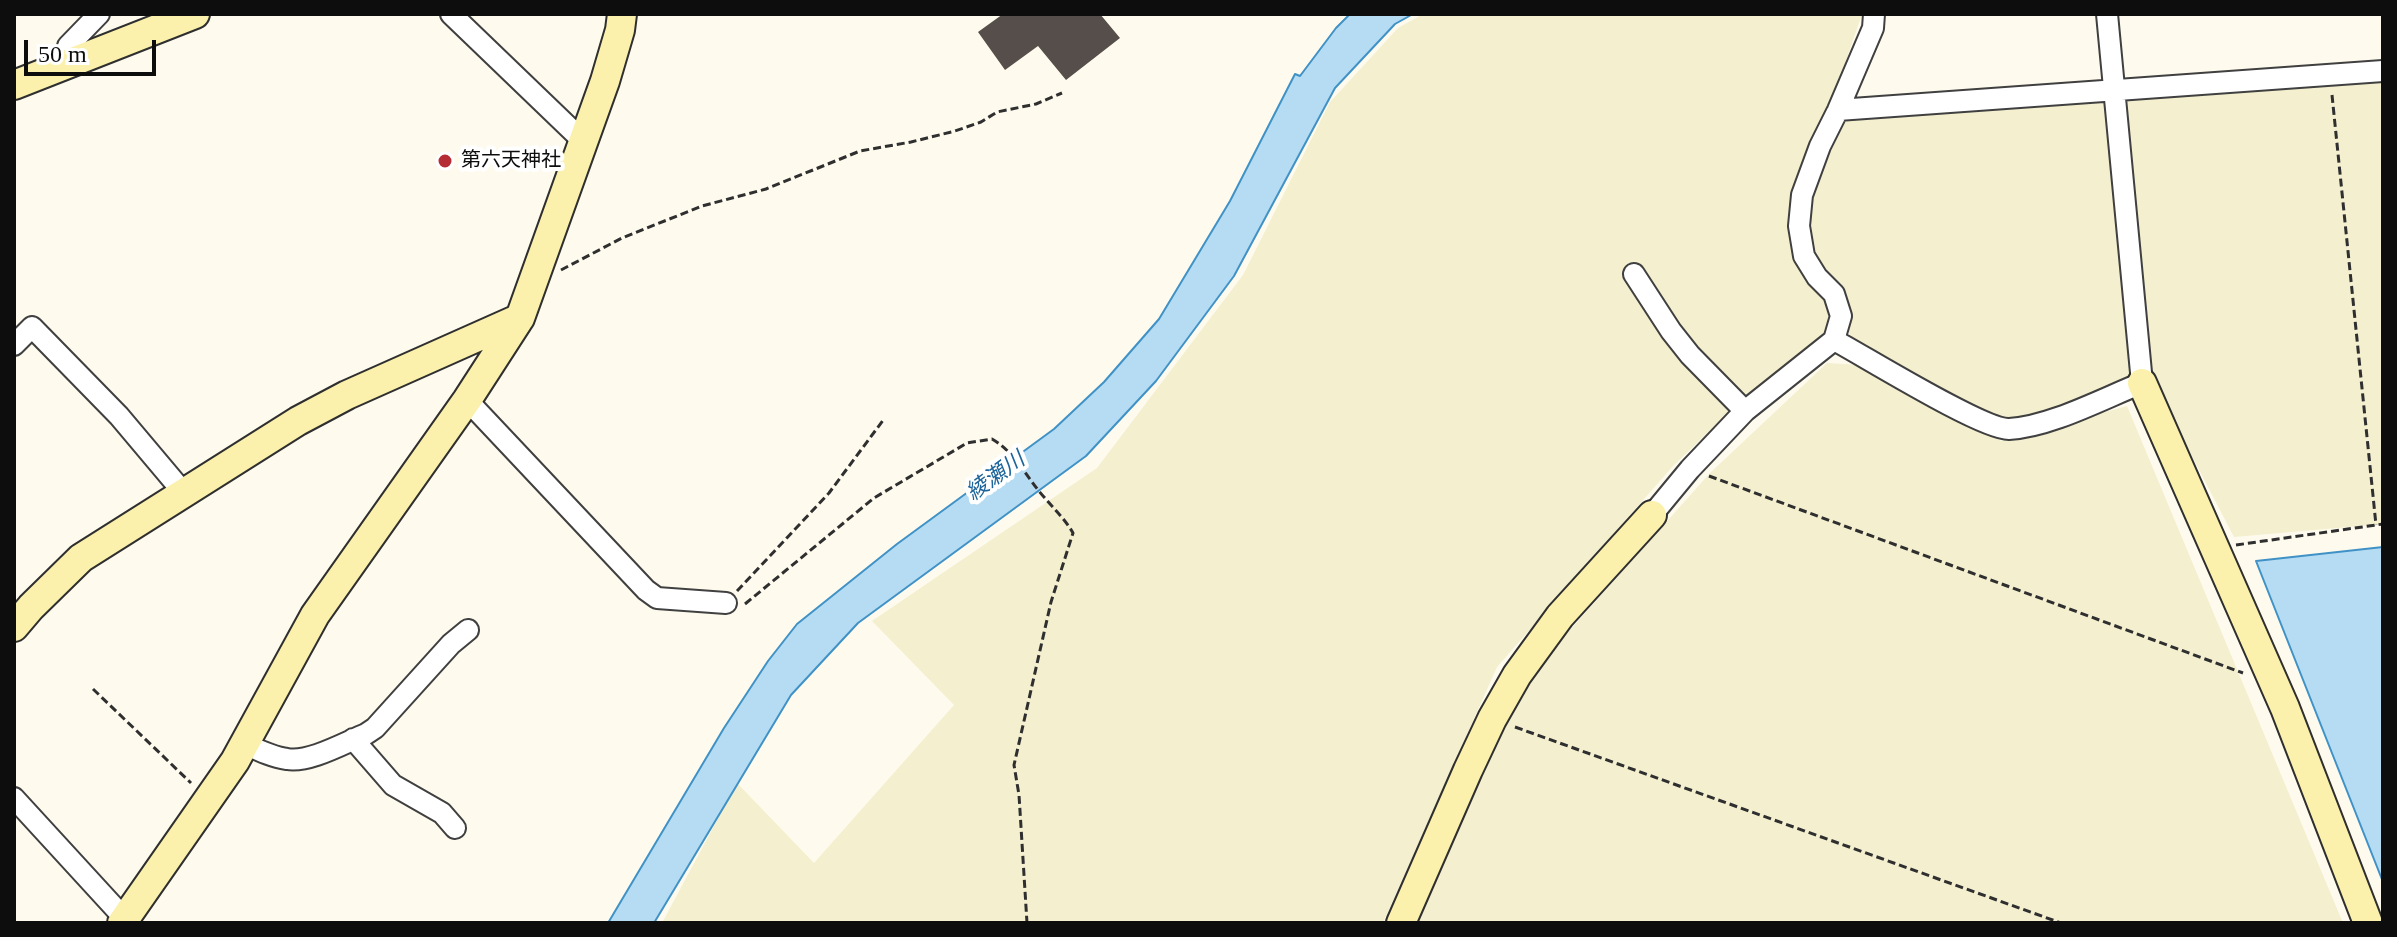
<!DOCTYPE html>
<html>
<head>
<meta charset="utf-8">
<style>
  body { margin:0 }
  #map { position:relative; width:2397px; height:937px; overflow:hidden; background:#fefbee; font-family:"Times New Roman",serif }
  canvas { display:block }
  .frame { position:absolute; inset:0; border:16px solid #0d0d0d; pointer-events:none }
  .scale { position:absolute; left:24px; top:40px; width:132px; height:36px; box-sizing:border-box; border:4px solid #0d0d0d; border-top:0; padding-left:10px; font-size:24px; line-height:28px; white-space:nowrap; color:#0d0d0d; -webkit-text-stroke:6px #fff; paint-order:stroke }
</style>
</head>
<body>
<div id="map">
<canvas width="2397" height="937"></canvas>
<div class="frame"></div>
<div class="scale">50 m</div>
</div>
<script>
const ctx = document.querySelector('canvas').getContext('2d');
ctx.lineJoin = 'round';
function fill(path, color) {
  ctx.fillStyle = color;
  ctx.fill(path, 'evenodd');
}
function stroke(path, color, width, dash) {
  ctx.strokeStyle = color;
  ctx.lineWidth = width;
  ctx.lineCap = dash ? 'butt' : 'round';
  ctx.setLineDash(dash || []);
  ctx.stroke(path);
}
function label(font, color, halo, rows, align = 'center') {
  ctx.font = font + ' "Times New Roman","Noto Sans JP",serif';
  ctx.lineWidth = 8;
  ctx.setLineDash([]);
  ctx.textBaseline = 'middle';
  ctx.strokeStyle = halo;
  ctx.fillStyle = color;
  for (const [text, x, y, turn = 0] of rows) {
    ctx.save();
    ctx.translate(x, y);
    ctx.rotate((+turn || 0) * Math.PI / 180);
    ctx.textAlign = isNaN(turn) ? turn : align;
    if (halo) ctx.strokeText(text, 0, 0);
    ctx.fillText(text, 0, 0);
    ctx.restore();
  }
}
fill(new Path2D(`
  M1423,14H1862L1790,223L1794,257L1807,281L1828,300L1835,315L1831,333L1748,394L1673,466L1497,667L1383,923H662L737,783L814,863L954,705L872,621L1097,468L1243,275L1330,102L1398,28Z
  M2383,78V524L2234,537L2148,372L2029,419L2002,421L1853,340L1845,325L1842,284L1814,262L1810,204L1843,120Z
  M1827,363L1860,365L2001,441L2127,406L2343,923H1417L1510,715L1553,649L1710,473Z`), '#f3efcf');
const water = new Path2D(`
  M1350,14H1413L1395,24L1335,88L1234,276L1156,381L1086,456L858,623L791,695L654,923H608L724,728L768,661L797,624L897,544L1054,429L1104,382L1159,319L1230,201L1295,74L1300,76L1336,28Z
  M2383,547V882L2256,561Z`);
fill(water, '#b5dcf3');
stroke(water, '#4092c6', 2);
fill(new Path2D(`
  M1003,14H1100L1120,38L1066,80L1038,46L1005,70L978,32Z`), '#554e4a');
const street = new Path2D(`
  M451,14L582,140
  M65,65L68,46L99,14
  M1838,110L2383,71
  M1634,274L1671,331L1690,355L1745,411
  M1834,340C1864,356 1983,430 2009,429C2050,427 2104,398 2142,383L2107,14
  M14,345L32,327L119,416L183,492
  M467,400L646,590L657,598L726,603
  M1652,515L1690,469L1745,411L1834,340L1841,316L1834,294L1817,277L1804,256L1799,226L1802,195L1820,146L1838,110L1873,28L1874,14
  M353,739L393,785L442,813L455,828
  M245,744C258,750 272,757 287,759C309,763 344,743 366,734L375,728L451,644L468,630
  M14,798L125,919`);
const secondary = new Path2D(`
  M14,85L195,14
  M2142,383L2285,708L2368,923
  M14,627L31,607L81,558L298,421L347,395L520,318
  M122,923L235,761L315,615L467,400L520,318L605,81L620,30L622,14
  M1401,923L1468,770L1492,719L1517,675L1560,616L1652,515`);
stroke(street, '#404040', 24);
stroke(secondary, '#2f2f2f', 32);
stroke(new Path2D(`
  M2332,95L2376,525
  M561,270L622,238L702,206L766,189L860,151L911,142L955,131L981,122L997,112L1036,104L1062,93
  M1709,476L2243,673
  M2236,545L2383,524
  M737,591L829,493L884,419
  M745,604L874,498L967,443L992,439C1016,453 1026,477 1044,497C1054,509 1065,519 1073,533L1051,602L1014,765L1019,795L1027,923
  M93,689L191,783
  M1515,727L2061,923`), '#2f2f2f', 3, [8, 4]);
stroke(street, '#fff', 20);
stroke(secondary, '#fbf1ac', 28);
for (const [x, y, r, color] of [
  [445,161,8,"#b62c34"]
]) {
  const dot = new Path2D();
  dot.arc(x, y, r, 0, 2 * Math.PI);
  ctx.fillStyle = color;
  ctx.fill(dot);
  stroke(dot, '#fff', 3);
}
label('20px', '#0d0d0d', '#fff', [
  ["第六天神社",461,161]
], 'left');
label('italic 22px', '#1c6499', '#fff', [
  ["綾瀬川",996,477,-36]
]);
</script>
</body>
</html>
